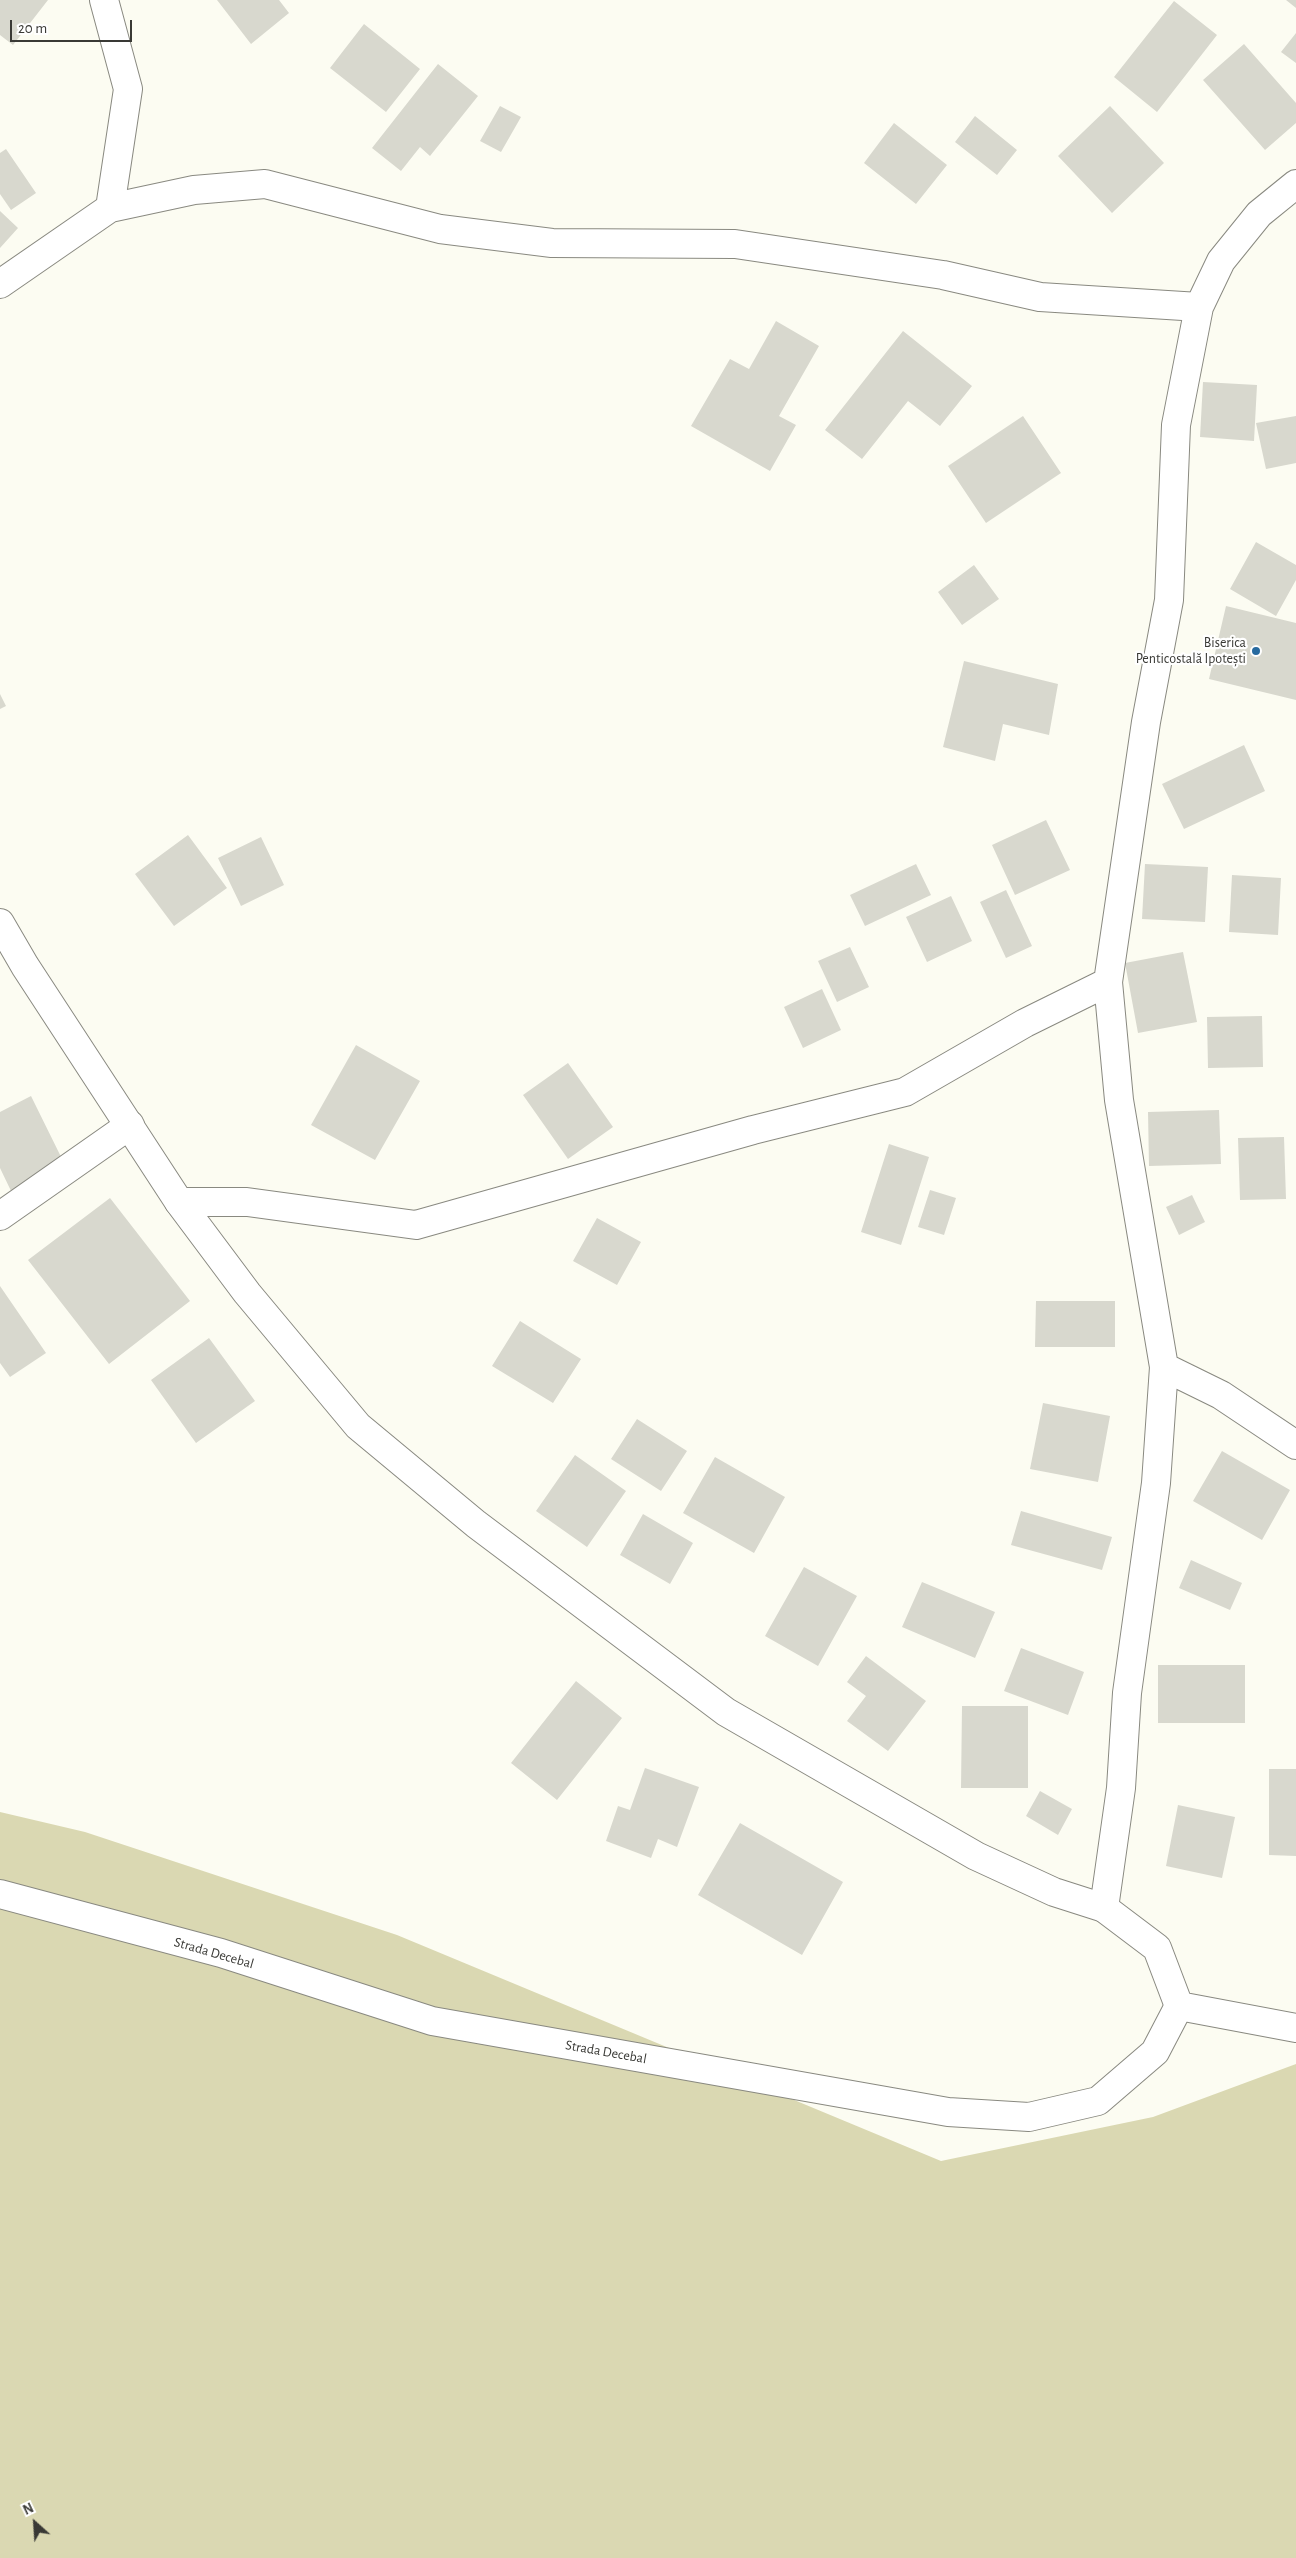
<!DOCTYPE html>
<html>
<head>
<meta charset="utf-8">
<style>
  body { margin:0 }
  #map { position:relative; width:1296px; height:2558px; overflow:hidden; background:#fcfcf2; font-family:"Alegreya Sans",sans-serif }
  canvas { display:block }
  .north { position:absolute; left:10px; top:2498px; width:50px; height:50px; -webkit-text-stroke:4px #fff; paint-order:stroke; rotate:334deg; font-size:14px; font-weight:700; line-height:20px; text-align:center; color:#393935 }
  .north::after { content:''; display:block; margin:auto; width:18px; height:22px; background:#393935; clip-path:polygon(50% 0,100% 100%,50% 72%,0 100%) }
  .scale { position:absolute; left:10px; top:20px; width:122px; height:22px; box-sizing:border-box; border:2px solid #393935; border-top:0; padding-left:6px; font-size:15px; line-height:18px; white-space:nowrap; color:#393935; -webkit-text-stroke:4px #fff; paint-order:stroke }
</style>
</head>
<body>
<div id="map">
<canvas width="1296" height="2558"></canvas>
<div class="north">N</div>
<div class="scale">20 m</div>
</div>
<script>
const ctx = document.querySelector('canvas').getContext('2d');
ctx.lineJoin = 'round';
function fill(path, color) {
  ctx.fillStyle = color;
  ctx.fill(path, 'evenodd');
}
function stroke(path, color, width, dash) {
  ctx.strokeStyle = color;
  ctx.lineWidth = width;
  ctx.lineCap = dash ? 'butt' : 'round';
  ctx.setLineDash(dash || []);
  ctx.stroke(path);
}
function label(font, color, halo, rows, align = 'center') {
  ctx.font = font + ' "Alegreya Sans",sans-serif';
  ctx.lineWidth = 4.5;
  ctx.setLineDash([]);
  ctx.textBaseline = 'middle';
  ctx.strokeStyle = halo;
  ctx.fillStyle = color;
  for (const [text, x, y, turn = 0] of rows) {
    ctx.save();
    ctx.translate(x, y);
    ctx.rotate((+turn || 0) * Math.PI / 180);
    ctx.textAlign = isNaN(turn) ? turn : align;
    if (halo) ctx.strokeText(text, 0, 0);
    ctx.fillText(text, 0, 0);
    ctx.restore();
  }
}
fill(new Path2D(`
  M0,1812L85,1832L397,1935L941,2161L1153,2117L1296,2064V2558H0Z`), '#dad8b2');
fill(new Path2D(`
  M0,0H48L13,45L0,35Z
  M217,0H279L289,13L251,44Z
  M1286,0H1296V8Z
  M1174,1L1217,35L1157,112L1114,77Z
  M364,24L420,69L386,112L330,68Z
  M1296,33V63L1281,52Z
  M1244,44L1296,103V123L1265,150L1203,80Z
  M438,64L478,96L430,156L420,147L401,171L372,148Z
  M500,106L521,117L501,152L480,141Z
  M1110,106L1164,163L1112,213L1058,156Z
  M975,116L1017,150L997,175L955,142Z
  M894,123L947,165L916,204L864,163Z
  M6,149L36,193L11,210L0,194V153Z
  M0,211L18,228L0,248Z
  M776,321L819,346L779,416L796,425L770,471L691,426L730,359L749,369Z
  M903,331L972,386L940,426L908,401L862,459L825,430Z
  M1203,382L1257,385L1254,441L1200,437Z
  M1023,416L1061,473L986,523L948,466Z
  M1296,416V463L1266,469L1256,423Z
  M1256,542L1296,565V580L1276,616L1230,589Z
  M974,565L999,599L962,625L938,592Z
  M1226,606L1296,623V700L1209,679Z
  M964,661L1058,684L1049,735L1003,724L995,761L943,747Z
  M0,694L6,706L0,709Z
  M1244,745L1265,791L1184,829L1162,784Z
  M1046,820L1070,870L1015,895L992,845Z
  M188,835L227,888L174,926L135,874Z
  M261,837L284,885L241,906L218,858Z
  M916,864L931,895L865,926L850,895Z
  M1145,864L1208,867L1205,922L1142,919Z
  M1232,875L1281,878L1278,935L1229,932Z
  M1006,890L1032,946L1006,958L980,902Z
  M951,896L972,941L927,962L906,917Z
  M850,947L869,987L837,1002L818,961Z
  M1183,952L1197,1022L1138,1033L1125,963Z
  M822,989L841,1030L803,1048L784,1007Z
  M1262,1016L1263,1067L1208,1068L1207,1017Z
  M356,1045L420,1081L375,1160L311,1125Z
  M568,1063L613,1127L568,1159L523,1095Z
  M31,1096L66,1167L12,1193L0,1168V1112Z
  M1219,1110L1221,1164L1149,1166L1148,1112Z
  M1284,1137L1286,1199L1240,1200L1238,1138Z
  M889,1144L929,1157L901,1245L861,1232Z
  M930,1190L956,1198L944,1235L918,1227Z
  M1192,1195L1205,1222L1179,1235L1166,1207Z
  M110,1198L190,1301L109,1364L28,1260Z
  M597,1218L641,1242L617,1285L573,1261Z
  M0,1286L46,1353L10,1377L0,1363Z
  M1036,1301H1115V1347H1035Z
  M520,1321L581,1359L553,1403L492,1366Z
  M209,1338L255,1401L196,1443L151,1380Z
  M1043,1403L1110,1416L1098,1482L1030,1469Z
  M637,1419L687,1451L661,1491L611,1459Z
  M1222,1451L1290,1490L1262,1540L1193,1501Z
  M575,1455L626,1491L587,1547L536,1511Z
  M715,1457L785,1497L754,1553L683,1513Z
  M1021,1511L1112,1537L1102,1570L1011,1545Z
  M643,1514L693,1543L670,1584L620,1555Z
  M1191,1560L1242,1583L1230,1610L1179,1588Z
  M804,1567L857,1596L818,1666L765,1636Z
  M922,1582L995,1612L975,1658L902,1627Z
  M1021,1648L1084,1672L1068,1715L1004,1691Z
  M866,1656L926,1701L888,1751L847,1721L866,1696L847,1682Z
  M1158,1665H1245V1723H1158Z
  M576,1681L622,1718L557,1800L511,1763Z
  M962,1706H1028V1788H961Z
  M645,1768L699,1787L677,1847L658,1839L651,1858L606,1841L618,1806L630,1810Z
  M1269,1769H1296V1856L1269,1855Z
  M1040,1791L1072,1809L1058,1835L1026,1816Z
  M1178,1805L1235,1817L1222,1878L1166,1866Z
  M740,1823L843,1882L802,1955L698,1895Z`), '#d8d8ce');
const minor = new Path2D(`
  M104,0L128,89L110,208
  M0,284L110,208L194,190L265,184L440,229L552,243L735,244L943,275L1040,297L1199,307
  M179,1202H247L416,1225L753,1130L905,1092L1025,1023L1108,982
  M0,1216L130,1125
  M1164,1367L1221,1395L1296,1445
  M0,1894L221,1953L432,2021L948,2112L1029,2117L1098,2101L1155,2052L1179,2006
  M1104,1908L1121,1788L1127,1693L1156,1483L1164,1367L1119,1100L1108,982L1146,722L1169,600L1176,425L1199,307L1221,261L1259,214L1296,184`);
const tertiary = new Path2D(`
  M0,923L25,966L179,1202L247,1293L358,1426L476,1524L726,1712L976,1856L1054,1892L1104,1908L1157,1948L1179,2006L1296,2028`);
stroke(minor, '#898980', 30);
stroke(tertiary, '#898980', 30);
stroke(minor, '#fff', 28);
stroke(tertiary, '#fff', 28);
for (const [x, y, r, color] of [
  [1256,651,5,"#276a9f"]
]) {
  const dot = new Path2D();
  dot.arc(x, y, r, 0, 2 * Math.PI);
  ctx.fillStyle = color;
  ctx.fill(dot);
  stroke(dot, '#fff', 2);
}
label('14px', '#393935', '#fff', [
  ["Biserica",1246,643],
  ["Penticostală Ipotești",1246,659]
], 'right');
label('14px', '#393935', '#fff', [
  ["Strada Decebal",214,1953,16],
  ["Strada Decebal",606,2052,10]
]);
</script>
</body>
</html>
